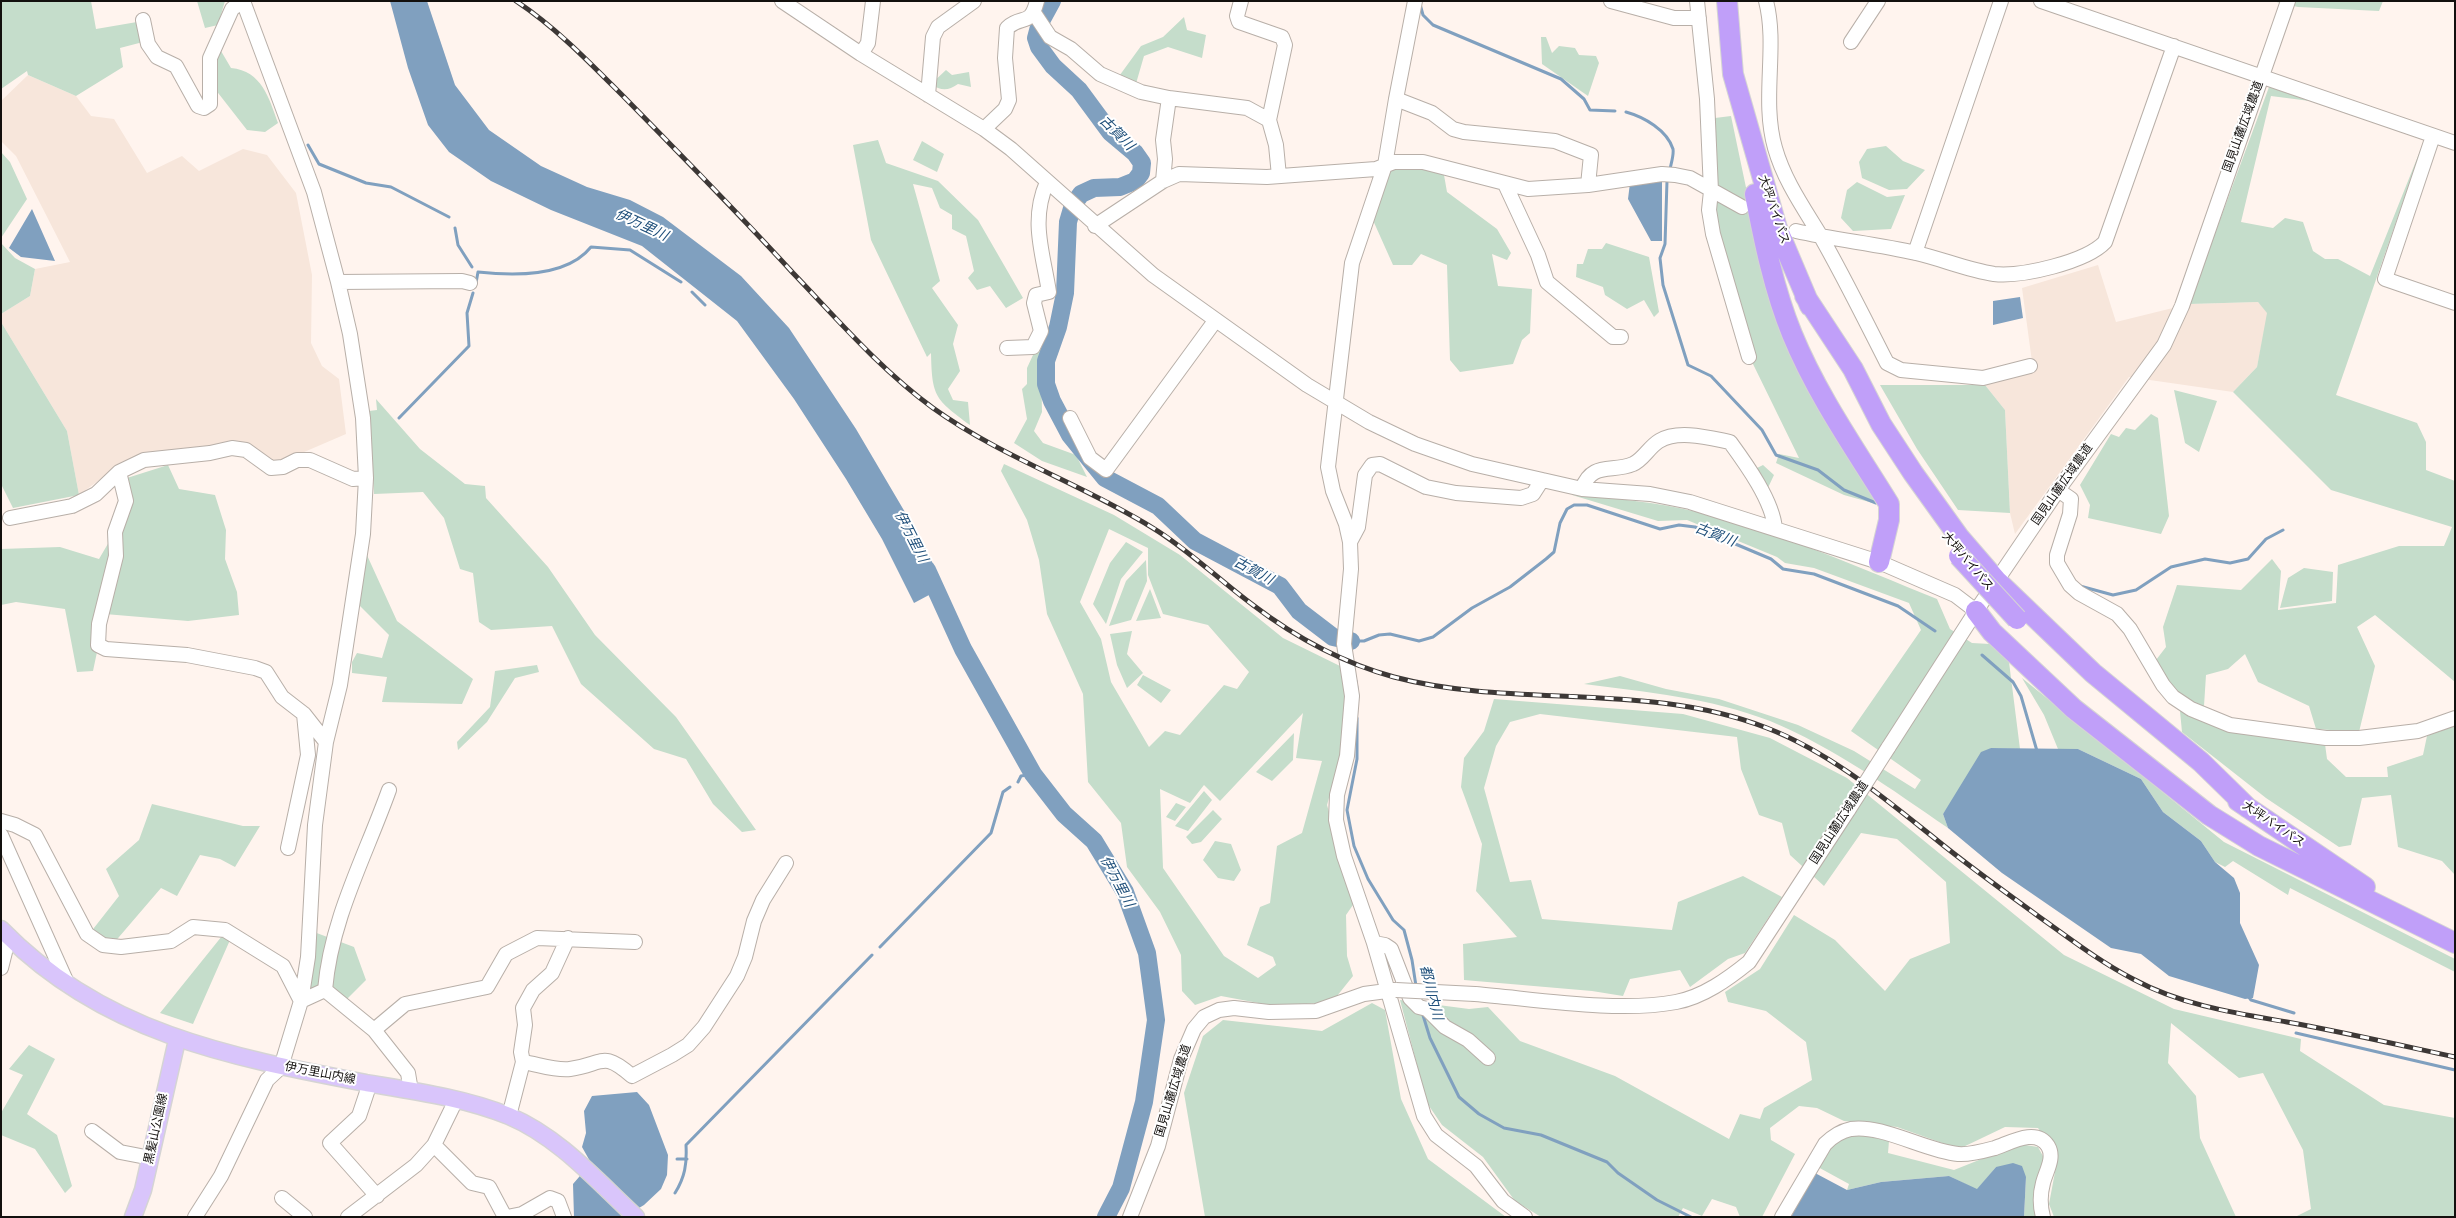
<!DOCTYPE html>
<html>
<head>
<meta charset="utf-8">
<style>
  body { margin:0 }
  #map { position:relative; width:2456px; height:1218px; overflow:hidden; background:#fff4ee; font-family:"Source Sans 3",sans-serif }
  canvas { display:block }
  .frame { position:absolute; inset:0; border:2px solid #13100e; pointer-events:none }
</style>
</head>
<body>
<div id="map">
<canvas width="2456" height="1218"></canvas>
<div class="frame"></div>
</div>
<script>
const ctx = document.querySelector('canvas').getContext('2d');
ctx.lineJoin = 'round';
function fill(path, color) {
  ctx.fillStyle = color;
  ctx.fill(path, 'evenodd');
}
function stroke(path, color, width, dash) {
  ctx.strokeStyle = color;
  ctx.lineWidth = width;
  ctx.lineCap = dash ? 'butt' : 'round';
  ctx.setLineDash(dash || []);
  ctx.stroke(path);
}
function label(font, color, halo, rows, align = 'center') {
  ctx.font = font + ' "Source Sans 3","Noto Sans JP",sans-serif';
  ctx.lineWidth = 4;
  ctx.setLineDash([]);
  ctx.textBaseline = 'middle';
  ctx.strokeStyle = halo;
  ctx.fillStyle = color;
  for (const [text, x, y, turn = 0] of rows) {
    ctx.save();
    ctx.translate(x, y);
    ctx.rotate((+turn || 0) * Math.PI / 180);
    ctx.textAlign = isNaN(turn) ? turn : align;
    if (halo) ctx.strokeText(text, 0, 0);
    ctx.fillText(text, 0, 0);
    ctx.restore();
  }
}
fill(new Path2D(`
  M28,75L76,96L91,116L114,119L147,173L182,156L199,171L243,149L267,155L296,193L312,275L311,343L322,366L339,379L346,434L274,465L243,442L158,452L118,466L79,495L67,431L1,322V314L30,296L35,269L70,262L16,156L1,141V101Z
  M2098,265L2116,322L2189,304L2258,302L2268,313L2257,367L2233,392L2129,377L2015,534L2010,513L2005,410L1985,385L2033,369L2022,288Z`), '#f7e6db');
fill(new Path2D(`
  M1,1H91L96,29L137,22L143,42L120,48L123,67L76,96L28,75L27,71L1,89Z
  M197,1H225L218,25L205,28Z
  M2272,1H2383L2379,11L2298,7Z
  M1184,17L1187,30L1206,35L1202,58L1168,47L1144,56L1135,87L1117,79L1141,46L1163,37Z
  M1541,37H1546L1552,53L1559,46L1575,48L1579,55L1596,56L1599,63L1588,96L1542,64Z
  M221,51L231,68C262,71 269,98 278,123L265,132L247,130L215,89L214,57Z
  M946,70L952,75L969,72L971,87L958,84C948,91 941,91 931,84Z
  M2269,87L2310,101L2271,96L2241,222L2273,228L2285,218L2303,222L2313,251L2325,259H2338L2370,276L2424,141L2336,395L2417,423L2426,442V470L2455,481V682L2375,615L2357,627L2375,666L2359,732L2316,729L2309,706L2258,682L2245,654L2228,669L2206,675L2204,706L2176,696L2156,660L2166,647L2163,627L2177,585L2241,590L2272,559L2281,571L2278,610L2336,603L2338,565L2399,546H2444L2452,527L2331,490L2233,392L2257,367L2267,313L2258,302L2189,304Z
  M1731,116L1761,259L1880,505L1844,495L1776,463L1779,454L1799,458L1753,364L1717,227L1715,118Z
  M878,140L886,163L938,181L978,220L1023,298L1006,308L990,286L977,290L968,278L974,271L966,236L952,229V215L940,208L932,188L913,184L940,281L932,288L958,325L953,344L960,371L948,389L953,400L968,402L970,425C935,399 932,397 931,353L927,357L871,240L853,145Z
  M922,141L944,154L937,172L913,160Z
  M1886,146L1903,161L1925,170L1907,189L1889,190L1862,178L1859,162L1867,149Z
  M1,152L10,162L27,199L1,238Z
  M1417,165L1444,175L1447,192L1497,229L1511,253L1507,260L1492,254L1498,286L1532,289L1530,333L1522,340L1513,364L1460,372L1450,360L1447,265L1421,254L1412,265H1393L1372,218L1392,167Z
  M1857,182L1887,197L1905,195L1891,229L1853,231L1841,218L1847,190Z
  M1,243L15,258L35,269L30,296L1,314Z
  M1606,243L1649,257L1659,312L1654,317L1644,300L1627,309L1605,295L1603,287L1576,277L1577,264H1583L1588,249H1602Z
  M1,322L67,431L79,495L13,508L1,484Z
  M1045,329L1050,340L1041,366L1042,412L1034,431L1043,443L1076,455L1087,477L1042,461L1014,443L1027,419L1022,389L1027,384V368Z
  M1880,385H1985L2005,410L2010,513L1958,510L1917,449Z
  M2174,390L2217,401L2199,452L2185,443Z
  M376,399L420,449L465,484L485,486L486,498L548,567L595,635L676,717L756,830L742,832L713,804L686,759L654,749L581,684L552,626L491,630L479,622L473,573L460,569L444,518L423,492L374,494L369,411L377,410Z
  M2151,414L2158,418L2169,516L2161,534L2088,518L2090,505L2080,485L2111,434L2119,437L2126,428L2135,430Z
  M1004,464L1114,515L1180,555L1283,638L1340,666L1345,698L1341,755L1327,805L1355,902L1346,915L1347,956L1353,976L1333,1001L1280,1007L1221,996L1195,1005L1182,991L1181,955L1160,912L1127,867L1121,823L1088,782L1083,694L1047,614L1039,560L1027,520L1001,471ZM1109,529L1148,548V575L1163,614L1208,625L1249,672L1237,689L1224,685L1180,735L1165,731L1149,747L1111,682L1101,639L1080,602ZM1303,713L1296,758L1322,761L1302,833L1277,846L1270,903L1260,907L1247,945L1273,957L1276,965L1258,978L1224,956L1163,868L1160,789L1190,803L1204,785L1220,801Z
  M168,465L179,489L215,495L226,530L225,559L237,592L239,615L188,621L105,614L93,671L77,672L65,609L16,602L1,605V549L60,547L99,559L130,506L127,478Z
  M1763,465L1774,475L1766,492L1753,470Z
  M1572,495C1614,498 1656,502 1697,512C1779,532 1858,567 1937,599L1950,629L1972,643L1990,644L2009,662L2020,749L1991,748L1943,814L1948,828C1891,789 1835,748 1770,721C1711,698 1647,692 1584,684L1620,676L1666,689L1719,699L1798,725L1854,751L1915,789L1921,780L1851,731L1921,630L1909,603L1814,568L1785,563L1777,557L1687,520L1658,521Z
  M1126,542L1143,552L1121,579L1106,624L1093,604L1110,563Z
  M366,553L397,621L473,679L462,704L382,702L387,677L352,673V662L357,653L382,658L389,635L357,603Z
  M1146,560L1147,581L1131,620L1109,626L1126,581Z
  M2304,568L2333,572L2332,601L2280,608L2288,578Z
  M1150,589L1161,618L1136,621Z
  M1132,631L1127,654L1143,673L1127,688L1117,665L1110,634Z
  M537,665L539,672L515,678L487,722L458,750L457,742L490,707L495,671Z
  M1143,675L1171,690L1161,703L1137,685Z
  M2022,678L2224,842L2455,959V972L2290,888L2288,895L2233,861L2225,867L2215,862L2201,841L2163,812L2141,779L2078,749H2058L2044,715Z
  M1494,699L1683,714L1770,738L1847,778L2064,955L2174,1009L2301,1039L2300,1051L2384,1105L2455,1118V1217H2295L2311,1209L2303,1150L2263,1073L2239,1078L2171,1023L2168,1063L2196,1096L2200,1138L2236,1217H2054L2049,1204L2058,1156L2038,1128L2005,1127L1959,1149L1897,1127L1844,1121L1817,1108L1799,1106L1770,1128L1771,1140L1795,1154L1762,1217H1740L1736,1207L1712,1199L1702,1216L1683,1208L1678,1217H1541L1515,1201L1483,1157L1442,1125L1427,1103L1400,1000L1469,1009L1488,1007L1520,1041L1615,1076L1729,1139L1740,1114L1760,1119L1764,1108L1812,1080L1806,1042L1766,1011L1728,1002L1725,992L1760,969L1794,915L1835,940L1885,991L1910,959L1950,943L1946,882L1897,839L1861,833L1824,886L1790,855L1782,823L1759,815L1741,769L1737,737L1540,714L1510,722L1496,746L1484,788L1510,882L1531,880L1542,919L1672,930L1678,902L1743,876L1782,897L1745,953L1728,959L1690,987L1680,970L1630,979L1623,996L1592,991L1464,980L1463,944L1517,937L1476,891L1482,844L1461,787L1464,758L1484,731Z
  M2180,711L2232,731L2325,744L2327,759L2346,777H2388L2387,767L2423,755L2427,736L2455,724V875L2442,861L2398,847L2391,795L2362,798L2351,845L2339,847L2266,798L2182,732Z
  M1294,733L1293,760L1272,781L1256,772Z
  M1204,791L1212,800L1188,831L1175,826Z
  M1176,803L1186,807L1175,821L1166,817Z
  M152,804L243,826H260L235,867L220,859L200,855L177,896L161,888L113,944L90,933L119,896L106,869L139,840Z
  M1213,810L1222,819L1201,842L1192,844L1186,837Z
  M1215,841L1231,844L1241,870L1234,881L1218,878L1203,860Z
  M314,932L354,947L366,980L344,1002L307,992Z
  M222,936L230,940L193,1024L160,1013Z
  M1372,1003L1385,1010L1401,1099L1428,1159L1506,1217H1205L1184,1093L1203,1036L1223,1020L1322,1031Z
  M29,1045L55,1059L27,1114L57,1135L72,1186L65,1193L35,1149L1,1135V1113L23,1075L9,1069Z
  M1858,1134L1889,1141L1888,1153L1954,1170L2019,1144L2038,1147L2044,1158L2037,1217H2024L2026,1177L1996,1167L1977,1190L1949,1176L1881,1182L1847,1190L1849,1184L1816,1166L1833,1140Z`), '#c5ddcb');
fill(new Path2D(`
  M390,1H427L455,85L489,130L541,166L587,187L630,200L663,217L741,276L789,328L856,429L922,541L944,587L914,603L882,539L846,479L794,399L737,321L642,246L551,210L491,181L449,152L428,125L408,68Z
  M1662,180V241H1651L1628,199L1630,183Z
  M32,209L55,261L21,257L9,248Z
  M2020,297L2023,318L1993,325V301Z
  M1991,748L2078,749L2141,779L2163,812L2201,841L2215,862L2234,878L2240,893V923L2259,965L2253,998L2245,999L2169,976L2141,954L2111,948L2002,873L1948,828L1943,814L1981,752Z
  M637,1092L649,1105L668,1155L667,1175L661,1189L644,1205L624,1217H574L573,1184L591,1163L582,1147L586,1133L584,1111L592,1096Z
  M2013,1163L2022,1166L2026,1177L2024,1217H1791L1815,1173L1847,1190L1881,1182L1949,1176L1977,1189L1996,1167Z`), '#80a0bf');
stroke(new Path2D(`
  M1420,4L1423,15L1433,25L1561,79L1584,99L1590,110L1615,111
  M1626,112C1644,117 1667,130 1673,149C1674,155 1671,164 1670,169
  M308,145L319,164L366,183L391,187L449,217
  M1667,181L1665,244L1660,258L1663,285L1688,365L1711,376L1762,430L1776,455L1818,470L1844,490L1876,503
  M455,228L458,245L472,267
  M476,283L478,272C514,276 567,277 591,247L630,250L681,282
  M692,292L705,305
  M399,418L469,346L467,313L473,293
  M2080,586L2113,595L2136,590L2171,567L2205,559L2230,563L2248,559L2266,539L2283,530
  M1351,648V641H1364L1379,635L1390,634L1419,641L1433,637L1472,608L1510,587L1546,559L1554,552L1560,523L1567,509L1574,505H1587L1660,529L1679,525L1695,527L1771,559L1783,569L1814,574L1898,606L1935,631
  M1982,655L2013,682L2021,696L2037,751
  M1356,681L1358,697
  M1357,718V759L1347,810L1354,846L1368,879L1393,920L1404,930L1412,960L1416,986
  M1018,782L1021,776L1033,774
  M880,947L991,833L1003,792L1010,787
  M2248,996L2251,1000L2294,1013
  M1422,1012L1430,1038L1459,1097L1479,1114L1504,1128L1541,1135L1607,1162L1618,1173L1657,1200L1691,1217
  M2296,1033L2455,1070
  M677,1159H687
  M675,1193C685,1177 687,1164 686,1145L872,955`), '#80a0bf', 3);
stroke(new Path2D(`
  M1052,1L1040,23L1036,38L1039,47L1053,66L1079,90L1110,132L1135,153L1142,163L1141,173L1135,181L1120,187L1094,188L1081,194L1073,205L1068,222L1065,293L1058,327L1046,361V384L1052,401L1070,435L1105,478L1158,506L1195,541L1280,586L1299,611L1333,637L1351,641
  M927,570L963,649L1033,774L1064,814L1094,841L1125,892L1147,953L1156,1020L1144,1102L1121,1188L1106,1217`), '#80a0bf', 18);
const minor = new Path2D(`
  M782,1L861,54L984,129L1011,149L1153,275L1307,385L1369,422L1415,444L1472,464L1582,489L1650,494L1690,502L1879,562L1955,595L1976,611
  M1241,1L1237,16L1239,22L1282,37L1285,45L1269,120L1276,145L1279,176
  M1415,1L1396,99L1385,165L1352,263L1328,467L1333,491L1346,524L1350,542L1351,569L1344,644L1352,696L1347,756L1337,795L1336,820L1344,856L1374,943L1424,1116L1436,1135L1476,1166L1503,1201L1525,1217
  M1611,1L1674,18H1699
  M1697,1L1707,99L1711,191L1709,210L1713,234L1749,357
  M1766,1C1778,47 1761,99 1775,148C1784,180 1803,207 1820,235C1844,277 1865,320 1887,363L1901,370L1983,378L2030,366
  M2041,1L2455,143
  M1034,13L1050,37L1071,49L1100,74L1141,92L1169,98L1247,108L1269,120
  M143,20L148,44L157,57L176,66L198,106L204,108L210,104V58L232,9L242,1
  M1851,42L1878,1
  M861,54L868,43L873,1
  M928,95L933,37L938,27L974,1
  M1396,99L1432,113L1453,129L1464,132L1555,141L1591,155L1588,185
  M984,129L1005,109L1009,100L1005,58L1007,28C1022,14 1030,28 1037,1
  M2433,136L2385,279L2455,303
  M1163,181L1165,159L1163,140L1169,98
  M1505,184L1538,255L1547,282L1613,337H1621
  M1095,226L1163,181L1179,174L1267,177L1376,169L1394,162H1423L1528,189L1588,185L1662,174L1675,175L1690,178L1742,207
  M1796,231C1836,240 1877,244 1916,253C1942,259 1968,270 1994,274C2022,277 2086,262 2105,242L2174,46
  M1915,253L2001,1
  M338,282L462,281L470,283
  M1007,348L1033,347L1041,331L1034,303L1036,295L1049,292C1043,253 1030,221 1047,182
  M1070,418L1090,458L1106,470L1215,321
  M119,472L126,501L115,532L116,556L99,624L98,645L106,649L187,655L255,668L266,672L282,697L304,714L326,742
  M1582,489C1592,461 1612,473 1633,464C1643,460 1649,447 1659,441C1678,429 1710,438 1730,442C1746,464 1773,501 1775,529
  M2058,490L2071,499L2070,514L2057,555V563L2070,585L2079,593L2117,614L2130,629L2163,685L2173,697L2191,709L2230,725L2326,738H2359L2418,731L2455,718
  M10,518L72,506L96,494L119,472L144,460L210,453L232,448L246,450L271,468L283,467L297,460H310L353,479L366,478
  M1350,542L1358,527L1365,475L1372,465L1380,464L1426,487L1456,493L1521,498L1533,494L1542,480
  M1888,748L1976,611L2058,490L2164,345L2182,306L2288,1
  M1,821L15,825L35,835L87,934L103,945L121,947L171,941L193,927L225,930L283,966L301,1001
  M1,835L68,985
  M288,848L308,755L304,714
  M1374,943L1385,945L1391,949L1410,998L1419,1007L1427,1009L1445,1027L1468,1040L1488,1058
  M1,968L9,936
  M325,990L374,1030L408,1073L411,1091
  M1475,994C1535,999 1618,1013 1676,1002C1703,997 1728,979 1749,962L1849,809
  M301,1001L325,990C331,919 365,857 389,790
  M374,1030L405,1004L487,987L506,954L537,938L635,942
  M523,1062L521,1052L525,1025L523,1008L533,990L552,973L568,938
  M370,1083L359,1116L330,1143L377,1196
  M509,1116L523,1062C537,1064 556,1071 570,1069C604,1064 602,1050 632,1076L672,1055L688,1045L704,1027L737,976L745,957L754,921L763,900L786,863
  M92,1131L120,1152L151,1158
  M434,1145L472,1183L489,1187L505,1217
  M282,1198L305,1217
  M195,1217L221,1176L267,1080L281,1067L301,1001L308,957L315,825L326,742L340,685L363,534L366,478L363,418L350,334L338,282L314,192L243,1
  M348,1217L416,1165L434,1145L456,1100
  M507,1217L522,1214L550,1198L558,1201L564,1217
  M1130,1217L1158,1146L1181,1059L1194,1029L1204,1017L1219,1010L1234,1008L1269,1012L1316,1011L1364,994L1394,990
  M1782,1217L1825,1144C1832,1137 1841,1131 1851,1129C1881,1124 1926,1151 1958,1154C1970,1155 1984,1151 1995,1148C2010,1143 2036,1127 2048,1146C2055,1158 2046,1171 2043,1183C2040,1194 2040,1206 2043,1217`);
const major = new Path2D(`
  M1,929C102,1033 230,1057 366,1083C414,1091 465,1098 509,1116C559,1137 597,1181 636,1217
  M133,1217L143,1190L177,1040`);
const highway = new Path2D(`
  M1727,1L1733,74L1777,228L1810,306
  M1755,194C1764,241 1774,290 1792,334C1817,395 1855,449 1889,504V520L1879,562
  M1805,296L1853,369L1881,424L1913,473L1959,537L1997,581L2093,673L2201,762L2248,808
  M1976,611L1992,632L2074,709L2209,815L2259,846L2455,943
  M2238,801L2365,887`);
stroke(minor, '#b8afa8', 16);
stroke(major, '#d5d4d4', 19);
stroke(highway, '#d5d4d4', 22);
stroke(minor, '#fff', 14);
stroke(major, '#d9c5fb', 16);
stroke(highway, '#c09ff9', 20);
const rail = new Path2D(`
  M516,1C558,29 592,65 627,100C683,157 739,214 793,273C838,320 880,369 933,408C1001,457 1082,484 1153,528C1189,550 1219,580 1253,605C1295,637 1343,663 1394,677C1515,709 1646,681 1767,728C1831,753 1884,798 1938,841C1970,867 2004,891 2038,916C2069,938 2100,962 2133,979C2181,1005 2234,1013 2287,1022C2343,1032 2399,1045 2455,1057`);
stroke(rail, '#3d3836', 5);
stroke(rail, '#fff', 3, [9]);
const minorBridge = new Path2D(`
  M1849,809L1888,748
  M1396,990L1475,994`);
const highwayBridge = new Path2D(`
  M1959,556L2017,619`);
stroke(minorBridge, '#b8afa8', 16, []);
stroke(highwayBridge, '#d5d4d4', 22, []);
stroke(minorBridge, '#fff', 14);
stroke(highwayBridge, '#c09ff9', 20);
label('12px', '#13100e', '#fff', [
  ["国見山麓広域農道",2244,127,-70],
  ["大坪バイパス",1773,210,71],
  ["国見山麓広域農道",2063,485,-55],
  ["大坪バイパス",1967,562,50],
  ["国見山麓広域農道",1840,823,-57],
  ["大坪バイパス",2273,825,34],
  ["伊万里山内線",320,1074,11],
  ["国見山麓広域農道",1174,1091,-73],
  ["黒髪山公園線",157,1129,-78]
]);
label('italic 14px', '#1f4f7a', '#fff', [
  ["古賀川",1116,134,45],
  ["伊万里川",641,226,25],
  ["古賀川",1715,536,21],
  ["伊万里川",910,537,63],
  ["古賀川",1253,572,28],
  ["伊万里川",1116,882,62],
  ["都川内川",1430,993,76]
]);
</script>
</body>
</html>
